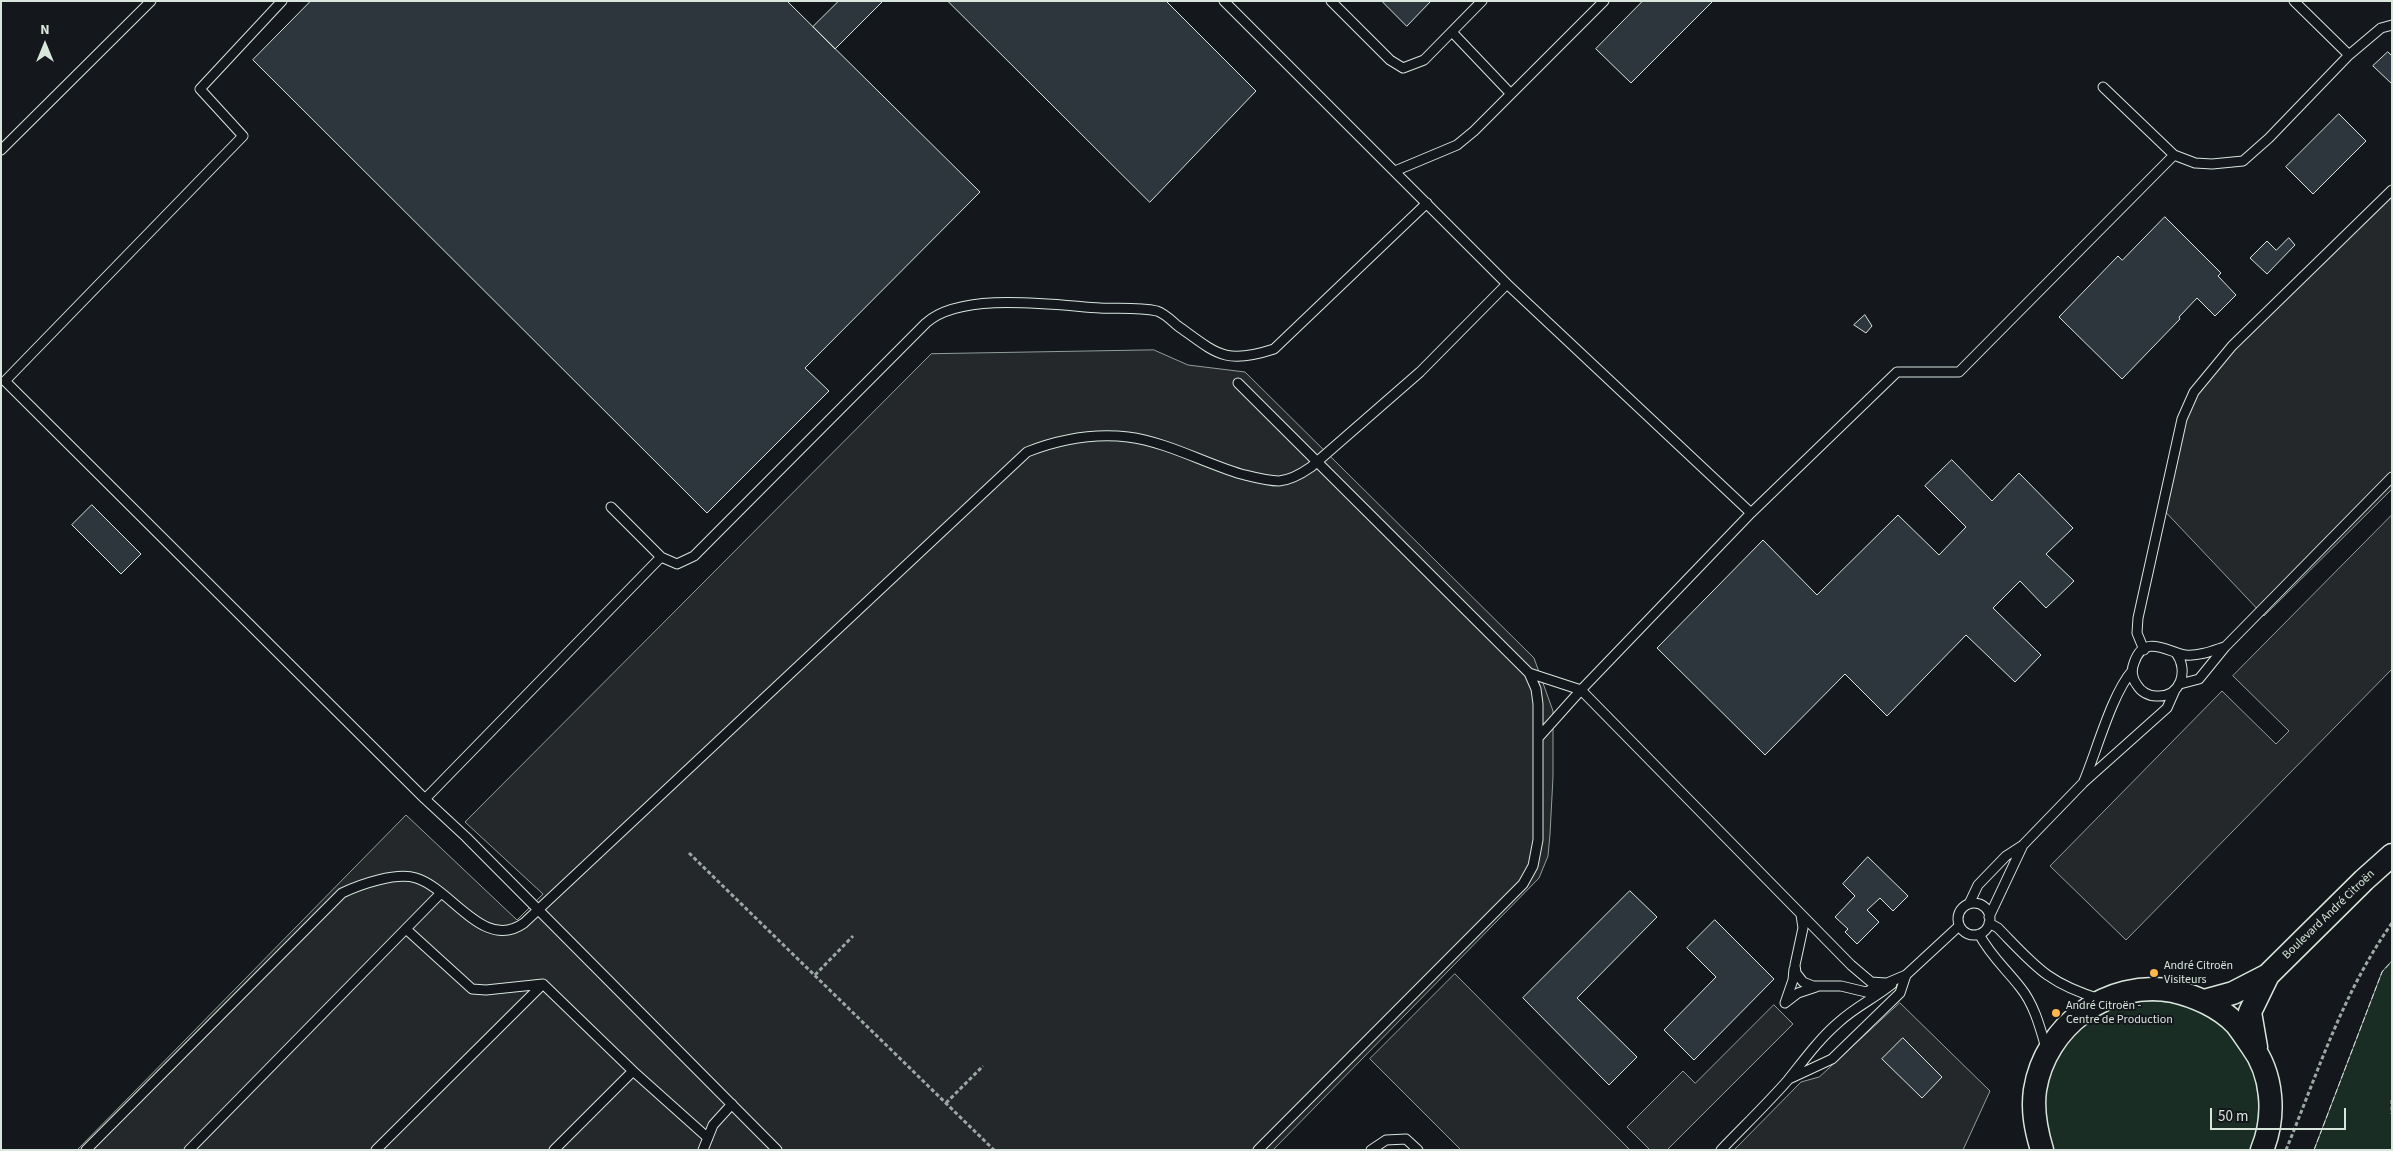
<!DOCTYPE html>
<html>
<head>
<meta charset="utf-8">
<style>
  body { margin:0 }
  #map { position:relative; width:2393px; height:1151px; overflow:hidden; background:#14181c; font-family:"Source Sans 3",sans-serif }
  canvas { display:block }
  .frame { position:absolute; inset:0; border:2px solid #d8e6dc; pointer-events:none }
  .north { position:absolute; left:20px; top:20px; width:50px; height:50px; -webkit-text-stroke:4px #14181c; paint-order:stroke; rotate:0deg; font-size:14px; font-weight:700; line-height:20px; text-align:center; color:#d8e6dc }
  .north::after { content:''; display:block; margin:auto; width:18px; height:22px; background:#d8e6dc; clip-path:polygon(50% 0,100% 100%,50% 72%,0 100%) }
  .scale { position:absolute; left:2210px; top:1108px; width:136px; height:22px; box-sizing:border-box; border:2px solid #d8e6dc; border-top:0; padding-left:6px; font-size:15px; line-height:18px; white-space:nowrap; color:#d8e6dc; -webkit-text-stroke:4px #14181c; paint-order:stroke }
</style>
</head>
<body>
<div id="map">
<canvas width="2393" height="1151"></canvas>
<div class="frame"></div>
<div class="north">N</div>
<div class="scale">50 m</div>
</div>
<script>
const ctx = document.querySelector('canvas').getContext('2d');
ctx.lineJoin = 'round';
function fill(path, color) {
  ctx.fillStyle = color;
  ctx.fill(path, 'evenodd');
}
function stroke(path, color, width, dash) {
  ctx.strokeStyle = color;
  ctx.lineWidth = width;
  ctx.lineCap = dash ? 'butt' : 'round';
  ctx.setLineDash(dash || []);
  ctx.stroke(path);
}
function label(font, color, halo, rows, align = 'center') {
  ctx.font = font + ' "Source Sans 3",sans-serif';
  ctx.lineWidth = 4;
  ctx.setLineDash([]);
  ctx.textBaseline = 'middle';
  ctx.strokeStyle = halo;
  ctx.fillStyle = color;
  for (const [text, x, y, turn = 0] of rows) {
    ctx.save();
    ctx.translate(x, y);
    ctx.rotate((+turn || 0) * Math.PI / 180);
    ctx.textAlign = isNaN(turn) ? turn : align;
    if (halo) ctx.strokeText(text, 0, 0);
    ctx.fillText(text, 0, 0);
    ctx.restore();
  }
}
const green = new Path2D(`
  M2392,961V1150H2314L2382,972Z
  M2143,1001C2160,1001 2177,1002 2192,1008C2251,1032 2271,1093 2251,1150H2053C2050,1141 2047,1133 2045,1124C2037,1083 2061,1037 2096,1016C2111,1007 2127,1004 2143,1001Z`);
fill(green, '#1a2d24');
stroke(green, '#939e99', 1);
const parking = new Path2D(`
  M2392,188V489L2264,616L2159,505L2176,447L2194,397L2216,364Z
  M1154,350L1188,365L1245,372L1534,658L1553,711V777L1550,834L1548,856L1539,878L1273,1150H77L406,815L517,920L543,894L465,822L931,354Z
  M2392,515V669L2126,940L2050,866L2222,691L2276,744L2289,731L2233,676Z
  M1455,974L1630,1150H1461L1370,1059Z
  M1900,1003L1990,1091L1963,1150H1734L1801,1082L1819,1077Z
  M1774,1005L1793,1024L1667,1150H1650L1627,1127L1683,1071L1695,1083Z`);
fill(parking, '#24282b');
stroke(parking, '#939e99', 1);
const building = new Path2D(`
  M311,1H787L980,192L805,368L829,391L707,513L253,60Z
  M839,1H883L835,49L813,27Z
  M948,1H1166L1256,91L1150,202Z
  M1382,1H1431L1407,26Z
  M1643,1H1713L1631,83L1596,49Z
  M2388,52L2392,56V84L2373,66Z
  M2339,114L2366,141L2313,194L2286,167Z
  M2165,217L2221,273L2218,276L2236,295L2215,316L2197,298L2179,317L2180,319L2122,379L2059,317L2118,256L2122,260Z
  M2289,238L2295,245L2267,274L2250,258L2267,241L2276,250Z
  M1865,315L1872,326L1866,333L1854,325Z
  M1952,460L1992,501L2019,473L2073,528L2046,554L2074,581L2046,608L2020,581L1993,608L2041,655L2015,682L1966,635L1887,716L1845,674L1765,755L1657,648L1763,540L1817,595L1898,515L1939,555L1966,527L1925,486Z
  M92,505L141,554L121,574L72,525Z
  M1868,857L1908,896L1893,911L1880,898L1867,910L1879,922L1857,944L1845,932L1848,929L1835,917L1855,896L1843,884Z
  M1630,891L1657,917L1577,998L1637,1057L1609,1085L1523,998Z
  M1715,920L1774,979L1694,1060L1664,1030L1716,977L1687,948Z
  M1903,1038L1942,1077L1922,1098L1882,1059Z`);
fill(building, '#2c363c');
stroke(building, '#d8e6dc', 1);
const service = new Path2D(`
  M282,1L200,89L243,136L5,381L425,799L466,837L777,1150
  M1224,1L1507,284L1751,513
  M1331,1L1390,60L1403,68L1424,60L1482,1
  M2294,1L2349,55
  M1452,32L1511,94
  M2103,87L2174,155L2195,163L2212,164L2243,161L2269,138L2349,55L2381,28L2392,25
  M1,150L151,1
  M1395,171L1457,145L1474,131L1604,1
  M1238,383L1529,673L1536,689L1538,704V840L1533,866L1523,884L1258,1150
  M611,507L661,557L677,564L694,556L926,323C961,291 1054,305 1100,308C1118,309 1139,307 1157,311C1164,313 1172,321 1178,326C1217,354 1225,365 1274,349L1427,203
  M2144,650L2137,633L2138,618L2182,419L2194,392L2232,346L2392,190
  M2176,653C2189,670 2181,698 2156,696C2149,696 2141,692 2137,685C2132,679 2131,670 2134,663C2144,632 2169,653 2186,655C2200,656 2212,651 2224,647
  M1529,673L1581,690L1538,738
  M2180,684L2199,679L2225,647L2392,477
  M2084,781C2097,750 2112,694 2132,671
  M425,799L661,557
  M1958 919a16 16 0 1 1 32 0a16 16 0 1 1-32 0Z
  M1969,904L1978,885L2006,856L2023,845L2083,783L2167,708L2175,690
  M1801,915L1803,928L1795,965L1796,973L1803,982L1813,986H1841L1866,992L1906,975L1959,926
  M1989,917L2023,845
  M1989,923L1998,928C2035,966 2047,983 2100,999
  M406,929L472,989L486,990L543,984L633,1071L708,1138
  M1979,934C1990,955 2005,968 2020,987C2034,1004 2040,1027 2046,1048
  M1886,983L1871,982L1851,965L1581,690L1751,513L1897,372H1959L2174,155
  M1785,1003L1793,980L1794,969
  M1785,1003L1798,993L1816,987
  M1789,1079L1832,1059L1900,993L1906,975
  M86,1150L342,893C361,884 396,872 416,878C452,889 484,952 524,923L1027,452C1060,439 1093,433 1128,437C1167,442 1204,463 1241,474C1253,477 1267,481 1279,481C1291,480 1301,474 1311,467L1420,372L1507,284
  M189,1150L441,893
  M376,1150L543,984
  M554,1150L633,1071
  M703,1150L713,1125L732,1104
  M1371,1150L1386,1140L1406,1139L1418,1150
  M1721,1150C1743,1127 1767,1104 1788,1080C1804,1060 1819,1039 1839,1022C1855,1007 1875,998 1892,984`);
const secondary = new Path2D(`
  M2204,1001L2233,993L2268,975L2364,880L2392,855
  M2256,1047L2250,1012L2268,975
  M2042,1150C2036,1130 2032,1111 2035,1090C2045,1026 2108,979 2173,991C2195,996 2220,1007 2236,1024C2241,1030 2246,1038 2251,1045C2273,1074 2276,1116 2262,1150`);
stroke(service, '#d8e6dc', 11);
stroke(secondary, '#d8e6dc', 25);
stroke(new Path2D(`
  M689,853L994,1150
  M815,975L853,936
  M2392,1100V1114
  M946,1103L983,1066
  M2286,1150C2318,1072 2343,992 2392,923`), '#9da8a2', 3, [4, 2.5]);
stroke(service, '#14181c', 9);
stroke(secondary, '#14181c', 22);
stroke(new Path2D(`
  M2314,1150L2382,972L2392,961`), '#d8e6dc', 1, [6, 2.5]);
for (const [x, y, r, color] of [
  [2154,973,5,"#ffb74d"],
  [2056,1013,5,"#ffb74d"]
]) {
  const dot = new Path2D();
  dot.arc(x, y, r, 0, 2 * Math.PI);
  ctx.fillStyle = color;
  ctx.fill(dot);
  stroke(dot, '#14181c', 2);
}
label('12px', '#d8e6dc', '#14181c', [
  ["Boulevard André Citroën",2329,915,-44]
]);
label('12px', '#d8e6dc', '#14181c', [
  ["André Citroën",2164,966],
  ["Visiteurs",2164,980],
  ["André Citroën -",2066,1006],
  ["Centre de Production",2066,1020]
], 'left');
</script>
</body>
</html>
